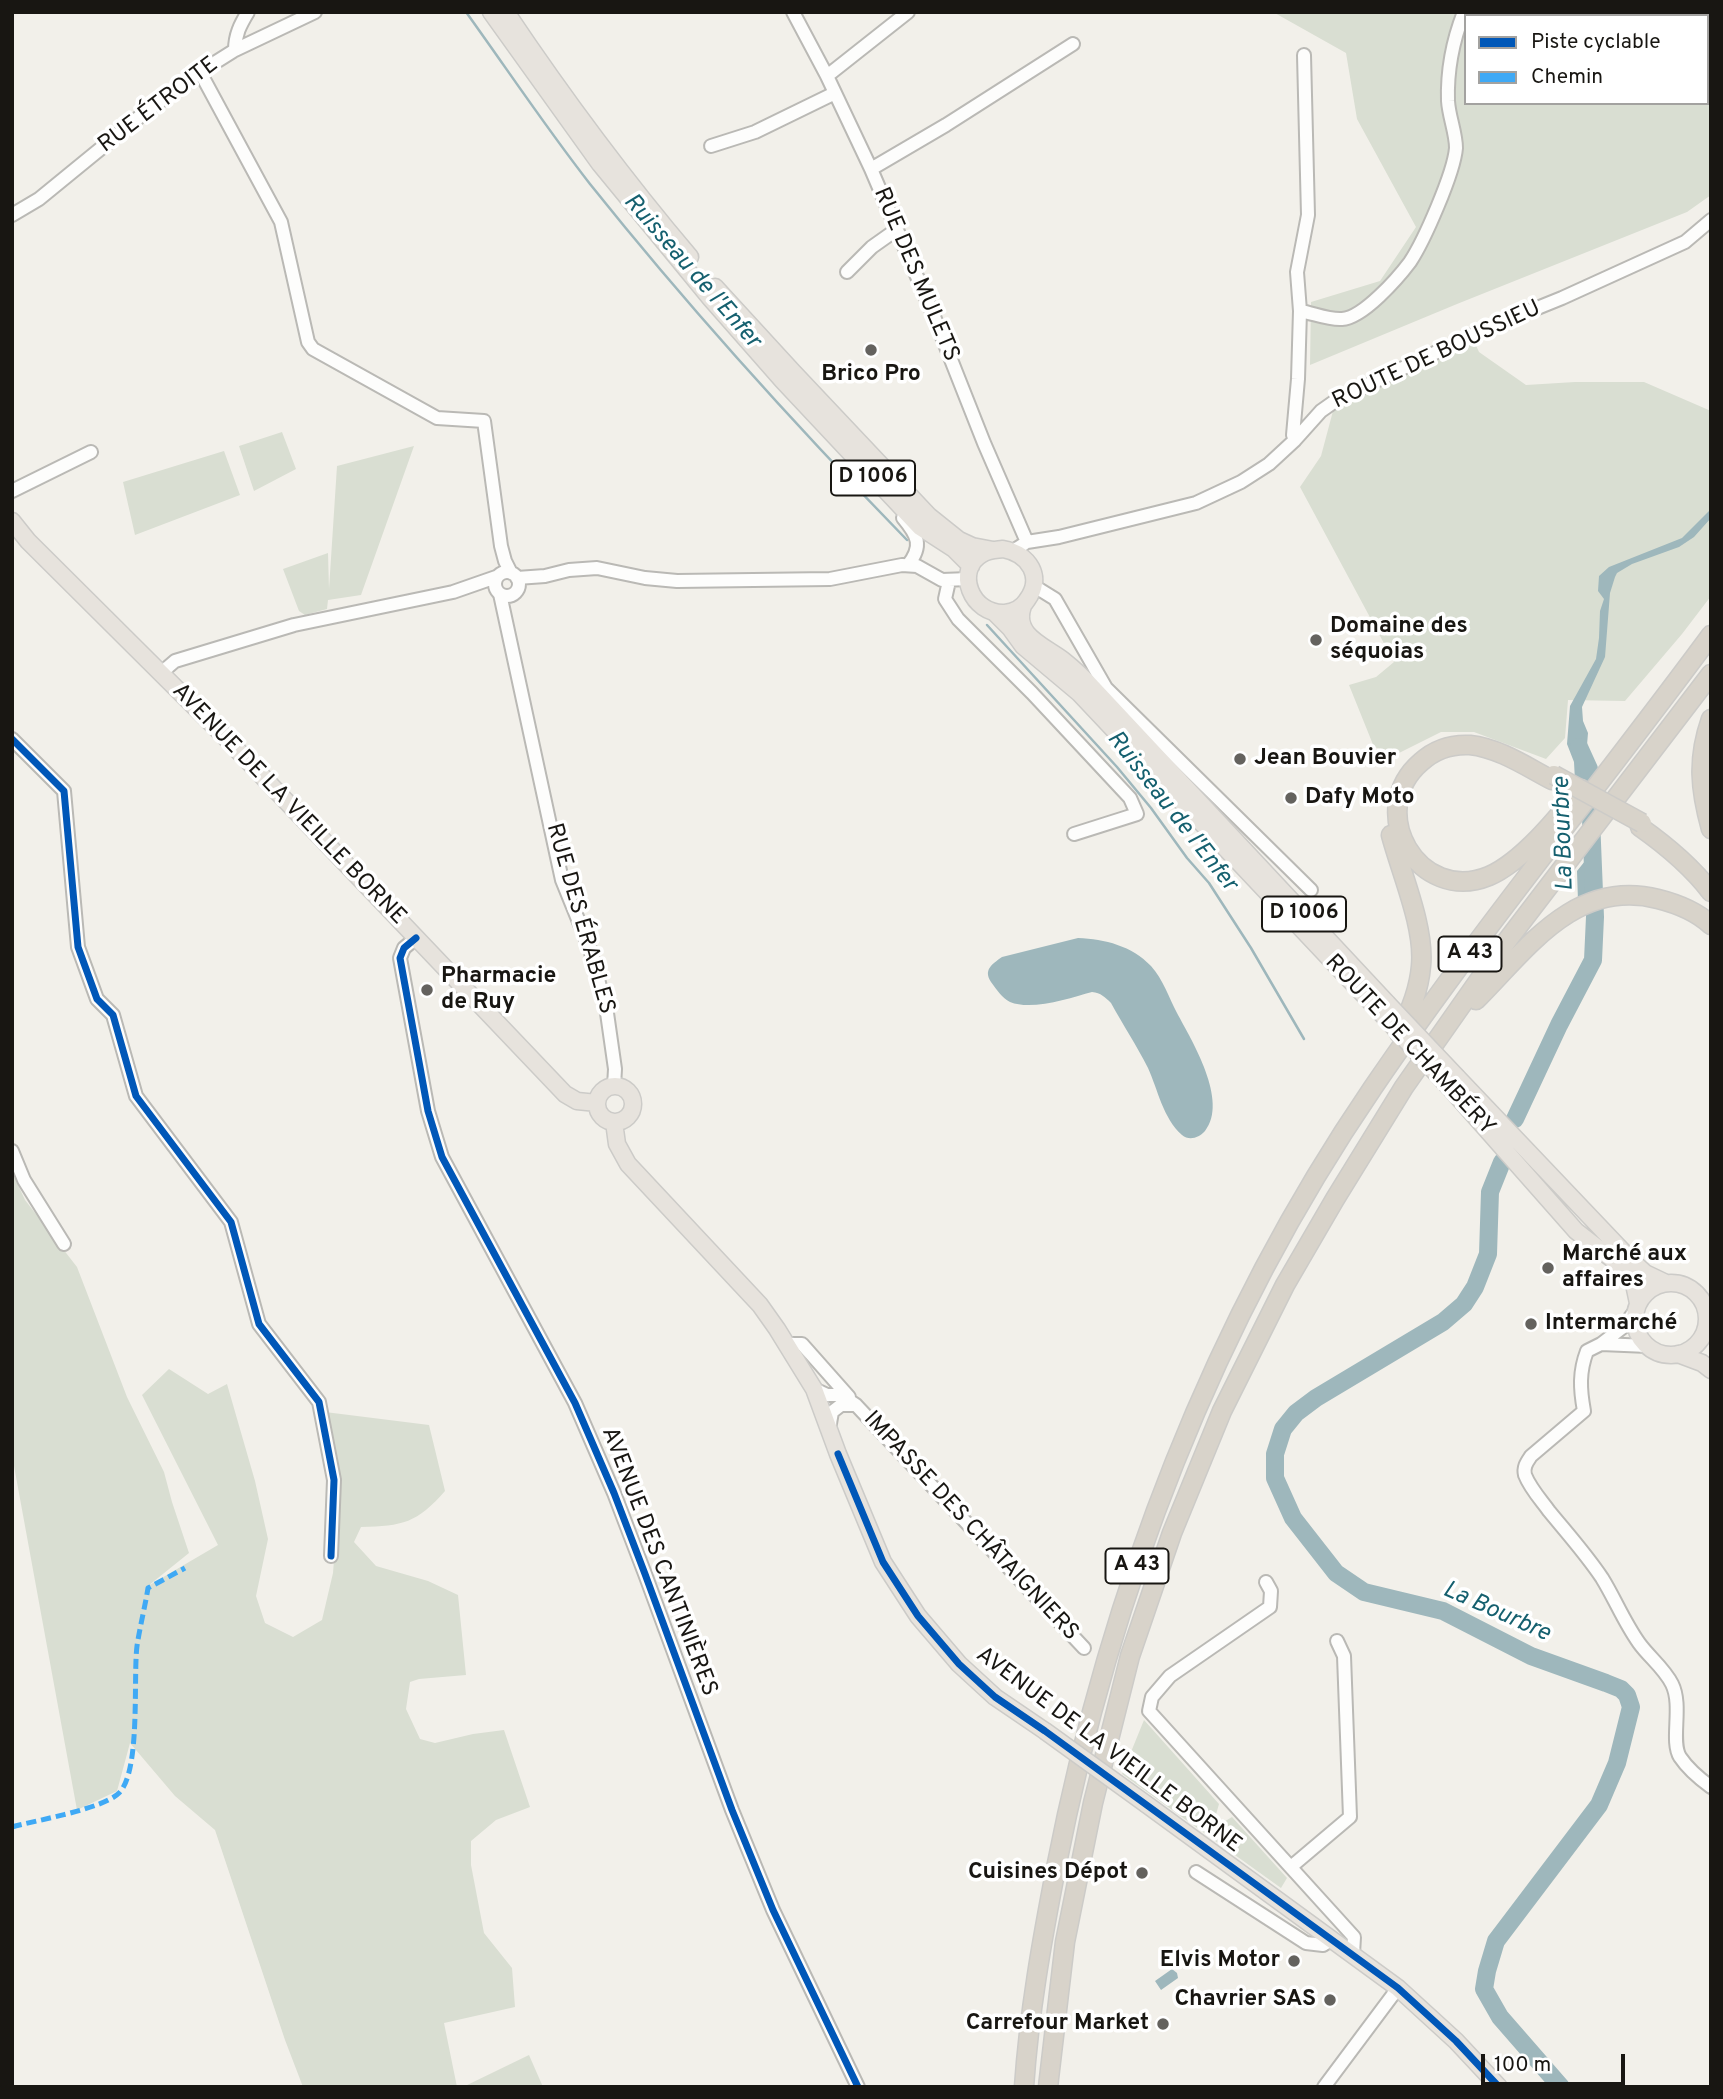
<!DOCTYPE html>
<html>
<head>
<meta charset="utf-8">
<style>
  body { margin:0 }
  #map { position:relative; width:1723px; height:2099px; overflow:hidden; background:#f2f0ea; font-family:Overpass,sans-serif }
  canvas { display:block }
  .frame { position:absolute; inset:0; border:14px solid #181612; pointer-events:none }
  .legend { position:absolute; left:1464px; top:14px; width:245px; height:91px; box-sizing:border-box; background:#fff; border:2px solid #a3a2a0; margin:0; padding:9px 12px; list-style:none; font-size:21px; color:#181612 }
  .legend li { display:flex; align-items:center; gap:14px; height:35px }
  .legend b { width:35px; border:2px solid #a3a2a0 }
  .scale { position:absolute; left:1481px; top:2054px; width:144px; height:32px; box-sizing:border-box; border:4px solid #181612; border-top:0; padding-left:9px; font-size:21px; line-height:24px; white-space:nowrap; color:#181612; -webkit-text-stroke:5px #fff; paint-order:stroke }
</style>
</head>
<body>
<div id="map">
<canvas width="1723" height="2099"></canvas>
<div class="frame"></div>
<ul class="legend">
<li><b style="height:9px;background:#0057b8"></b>Piste cyclable</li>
<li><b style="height:9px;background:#3fa9f5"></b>Chemin</li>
</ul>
<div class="scale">100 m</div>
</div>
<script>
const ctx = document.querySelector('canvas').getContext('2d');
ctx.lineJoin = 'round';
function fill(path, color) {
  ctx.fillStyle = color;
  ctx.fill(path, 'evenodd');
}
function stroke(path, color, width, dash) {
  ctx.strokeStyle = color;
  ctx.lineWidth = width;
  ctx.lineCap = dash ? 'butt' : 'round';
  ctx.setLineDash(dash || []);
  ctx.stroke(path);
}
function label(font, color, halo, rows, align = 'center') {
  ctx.font = font + ' Overpass,sans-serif';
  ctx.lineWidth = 7;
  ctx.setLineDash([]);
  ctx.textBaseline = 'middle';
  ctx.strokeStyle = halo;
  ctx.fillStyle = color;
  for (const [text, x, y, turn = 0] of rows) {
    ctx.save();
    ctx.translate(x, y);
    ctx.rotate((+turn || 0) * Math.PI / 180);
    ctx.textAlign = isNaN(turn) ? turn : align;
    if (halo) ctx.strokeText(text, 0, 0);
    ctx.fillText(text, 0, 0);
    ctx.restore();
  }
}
fill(new Path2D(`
  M1273,12H1711V195L1687,212L1457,304L1310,365L1311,302L1380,281L1416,227L1357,119L1346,53ZM1466,16H1707V103H1466Z
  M1474,341L1479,352L1526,385L1575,382H1644L1711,411V596L1682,634L1625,701L1568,700L1565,738L1546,759L1474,732H1441L1397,754L1374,747L1349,685L1376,677L1394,662L1300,487L1321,456L1333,411Z
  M282,432L296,469L254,491L239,446Z
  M414,446L361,595L328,600L327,609L305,615L299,611L283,569L328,553L329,589L337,466Z
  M224,451L240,495L135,535L123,482Z
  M12,1172L25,1200L77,1267L127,1397L164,1472L172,1502L189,1553L148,1586L218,1545L142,1395L169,1369L208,1394L227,1384L255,1481L268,1539L256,1596L265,1623L293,1637L322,1620L333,1573L339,1497L325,1412L429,1425L445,1491C417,1523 403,1526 361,1527L354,1542L376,1566L428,1581L458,1595L466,1675L419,1679L410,1682L406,1709L420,1739L435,1743L473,1734L504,1730L530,1807L496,1820L471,1841V1865L484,1933L512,1968L515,2007L444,2023L457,2087H303L285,2040L215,1830L175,1796L130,1743L117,1791L77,1810L12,1455Z
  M1144,1720L1219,1804L1215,1818L1222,1823L1232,1817L1287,1878L1281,1888L1122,1774Z
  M529,2055L543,2087H463Z`), '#d9ded2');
fill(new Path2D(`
  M1711,509V518L1694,537L1679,547L1632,564L1617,573L1615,577L1610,593L1605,657L1582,707L1583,721L1588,733L1587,745L1594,762L1578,783L1575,781L1574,762L1567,744L1570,706L1596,659L1599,638L1600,611L1604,599L1598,591L1599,576L1609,567L1682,538Z
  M1597,846L1599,894L1578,901L1577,871Z
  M1078,938C1105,939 1132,946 1151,966C1163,979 1169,998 1177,1013C1192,1041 1229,1101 1205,1131C1199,1138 1189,1141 1182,1135C1163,1118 1158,1090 1148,1068C1137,1046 1123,1025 1111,1003C1105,997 1101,993 1092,992C1070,998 1032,1011 1010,1002C1002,998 997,990 991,982C983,970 992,964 1002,957Z
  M1172,1969L1177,1973L1178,1978L1161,1990L1155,1981Z`), '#9eb7bc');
stroke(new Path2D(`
  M466,12C507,69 547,129 590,184C689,308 796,426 907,540
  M987,625L1117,767L1151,808L1187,858L1209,883L1251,948L1304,1039`), '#9eb7bc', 2.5);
stroke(new Path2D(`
  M1515,1119L1559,1025L1593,960L1595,917L1589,769L1579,747
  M1502,1162L1490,1192L1488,1254L1475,1287L1464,1304L1443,1322L1316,1398L1296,1413L1283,1429L1275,1454V1478L1293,1518L1336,1573L1364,1592L1443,1611L1531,1656L1606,1683L1621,1689L1627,1695L1631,1707L1617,1763L1599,1805L1496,1941L1487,1971L1484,1989L1500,2017L1561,2087`), '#9eb7bc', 18);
const minor = new Path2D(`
  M793,12L827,76L871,169L933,314L984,443L1027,542
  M235,50C235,35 240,25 248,12
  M200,72L281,222L308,342L313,349L437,418L484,421L501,546L505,561L511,573
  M827,76L908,12
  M711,146L755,132L835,93
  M871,169L946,125L1073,44
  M12,215L39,199L143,114L200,72L235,50L315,12
  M847,272L872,247L896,230
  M1300,311L1297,272L1308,215L1304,55
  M1295,440L1293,435L1298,379L1300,311C1313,313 1328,320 1342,319C1363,318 1398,278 1410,262C1424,241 1454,173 1456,148C1456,133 1449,117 1448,101C1447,71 1453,40 1464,12
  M12,491L91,452
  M903,518C918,536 923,546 908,565
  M1013,551L1027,542L1059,537L1196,503L1241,482L1269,464L1295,440L1321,411L1338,399L1483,330L1562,298L1685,242L1711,220
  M495 584a12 12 0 1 1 24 0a12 12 0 1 1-24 0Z
  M517,578L545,576L569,570L597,568L645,578L677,581L830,579L902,565L917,566L942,580L969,579
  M949,581L945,599L958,619L1032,693L1130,798L1137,814L1074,834
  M1034,586L1055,599L1106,688L1311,890
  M500,594L562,880L590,949L607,1013L615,1069L614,1086
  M161,673L175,661L294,625L453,592L496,577
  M12,739L64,791L78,947L97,999L113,1015L136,1096L231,1222L259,1324L319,1402L334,1480L331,1556
  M416,938L404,948L400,958L428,1111L442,1157L575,1403L614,1493L645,1574L732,1810L773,1910L858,2087
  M12,1151L24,1180L64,1244
  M1636,1310L1622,1328L1601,1344L1648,1346
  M787,1344H802L849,1397
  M1601,1344L1587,1351C1579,1372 1580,1389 1584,1411L1531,1456C1527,1462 1523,1467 1525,1475C1530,1488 1541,1500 1549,1511C1567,1533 1586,1554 1602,1578C1615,1599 1624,1622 1639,1643C1649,1657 1664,1668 1672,1684C1683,1706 1670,1741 1680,1757C1688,1769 1700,1779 1711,1787
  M814,1389L827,1395H841L856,1405L1084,1648
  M829,1429L832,1412L841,1405H856
  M1266,1582L1271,1591L1270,1607L1170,1676L1152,1697L1149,1711L1354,1937L1353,1954
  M1292,1866L1350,1817L1344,1656L1337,1641
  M1196,1872L1306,1943L1323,1945L1332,1939
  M1324,2087L1398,1988`);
const major = new Path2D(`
  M491,12L600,164L710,298L782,380L920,527L954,549L971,566
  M506,12C563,97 624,179 690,257
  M715,287L793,372L929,516L959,540L972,546L993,550
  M12,521L28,541L225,737L565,1094L577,1101L597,1103
  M1003,549C1029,554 1044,577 1027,600C1022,608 1014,612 1005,613C971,615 954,570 982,554C988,550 996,550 1003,549Z
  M1023,606C1012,635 1045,646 1063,660C1073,668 1083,677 1092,687L1387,1003
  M995,613L1010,628L1023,646L1079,693L1380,1012
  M1457,1077L1633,1262L1645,1273L1666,1283
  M597 1104a18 18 0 1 1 36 0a18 18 0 1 1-36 0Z
  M1449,1087L1576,1231L1621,1266L1634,1284L1638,1303
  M614,1122L617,1144L628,1164L760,1305L777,1329L814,1389L838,1454L883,1562L918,1616L959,1664L995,1697L1045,1731
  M1635 1319a36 36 0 1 1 72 0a36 36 0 1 1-72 0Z
  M1678,1354L1702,1363L1711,1370
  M1146,1804L1398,1988L1456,2041L1499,2087`);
const highway = new Path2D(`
  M1711,719C1697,759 1700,789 1711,829
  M1552,780C1527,767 1499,748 1470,745C1451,744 1434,750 1421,762C1364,811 1419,905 1489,876C1522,862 1559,816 1581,789
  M1640,827C1667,846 1691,866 1711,892
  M1391,835C1401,873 1425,927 1421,966C1419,991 1410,1012 1399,1033
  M1476,1000C1527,949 1575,878 1658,899C1678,904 1696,911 1711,925
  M1024,2087C1029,2013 1042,1940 1056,1868C1110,1592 1213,1322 1372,1089C1478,933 1599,787 1711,635
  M1048,2087L1065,1942L1093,1803L1130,1656L1172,1533L1222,1411L1285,1285L1335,1199L1404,1087L1503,946L1711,674`);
stroke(minor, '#bab9b5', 16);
stroke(major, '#cccbc8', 19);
stroke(highway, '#cccbc8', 21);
stroke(minor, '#fdfdfc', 12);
stroke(major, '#e7e3dd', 16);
stroke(highway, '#d8d3ca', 18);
const majorBridge = new Path2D(`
  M1387,1003L1457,1077
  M1380,1012L1449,1087
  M1045,1731L1146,1804`);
const highwayBridge = new Path2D(`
  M1554,775L1642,823`);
stroke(majorBridge, '#cccbc8', 19, []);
stroke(highwayBridge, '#cccbc8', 21, []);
stroke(majorBridge, '#e7e3dd', 16);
stroke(highwayBridge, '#d8d3ca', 18);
stroke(new Path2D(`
  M12,1827C37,1820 103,1809 119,1793C141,1771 133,1678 137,1646C140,1626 145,1607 148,1588L185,1568`), '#3fa9f5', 5, [10, 5]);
stroke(new Path2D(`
  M12,739L64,791L78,947L97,999L113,1015L136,1096L231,1222L259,1324L319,1402L334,1480L331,1556
  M416,938L404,948L400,958L428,1111L442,1157L575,1403L614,1493L645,1574L732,1810L773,1910L858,2087
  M838,1454L883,1562L918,1616L959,1664L995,1697L1045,1731L1398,1988L1456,2041L1499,2087`), '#0057b8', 7);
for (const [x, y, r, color] of [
  [871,350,7,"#64625e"],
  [1316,640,7,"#64625e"],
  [1240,759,7,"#64625e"],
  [1291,798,7,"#64625e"],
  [427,990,7,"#64625e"],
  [1548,1268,7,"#64625e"],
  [1531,1324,7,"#64625e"],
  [1142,1873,7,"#64625e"],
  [1294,1961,7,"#64625e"],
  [1330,2000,7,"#64625e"],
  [1163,2024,7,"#64625e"]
]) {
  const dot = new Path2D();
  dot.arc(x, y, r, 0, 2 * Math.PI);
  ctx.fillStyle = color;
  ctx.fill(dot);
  stroke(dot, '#fff', 2.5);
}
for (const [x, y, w] of [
  [873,478,84],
  [1304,914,84],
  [1470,954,63],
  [1137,1566,63]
]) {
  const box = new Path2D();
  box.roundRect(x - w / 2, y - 17.5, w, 35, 5);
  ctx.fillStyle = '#fff';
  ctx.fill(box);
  stroke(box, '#181612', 2);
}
label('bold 21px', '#181612', null, [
  ["D 1006",873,478],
  ["D 1006",1304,914],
  ["A 43",1470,954],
  ["A 43",1137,1566]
]);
label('23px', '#181612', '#fff', [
  ["RUE ÉTROITE",159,106,-37],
  ["RUE DES MULETS",915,275,67],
  ["ROUTE DE BOUSSIEU",1437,356,-25],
  ["AVENUE DE LA VIEILLE BORNE",288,805,46],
  ["RUE DES ÉRABLES",579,919,74],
  ["ROUTE DE CHAMBÉRY",1409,1046,47],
  ["IMPASSE DES CHÂTAIGNIERS",970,1527,47],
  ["AVENUE DES CANTINIÈRES",658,1562,69],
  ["AVENUE DE LA VIEILLE BORNE",1108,1751,37]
]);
label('bold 23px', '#181612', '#fff', [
  ["Brico Pro",871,375,"center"],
  ["Domaine des",1330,627],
  ["séquoias",1330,653],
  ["Jean Bouvier",1254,759],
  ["Dafy Moto",1305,798],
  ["Pharmacie",441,977],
  ["de Ruy",441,1003],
  ["Marché aux",1562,1255],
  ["affaires",1562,1281],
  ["Intermarché",1545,1324],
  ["Cuisines Dépot",1128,1873,"right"],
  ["Elvis Motor",1280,1961,"right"],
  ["Chavrier SAS",1316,2000,"right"],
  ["Carrefour Market",1149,2024,"right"]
], 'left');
label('italic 24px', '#15606f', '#fff', [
  ["Ruisseau de l'Enfer",691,272,49],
  ["Ruisseau de l'Enfer",1171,812,52],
  ["La Bourbre",1565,834,-92],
  ["La Bourbre",1496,1613,24]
]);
</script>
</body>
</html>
